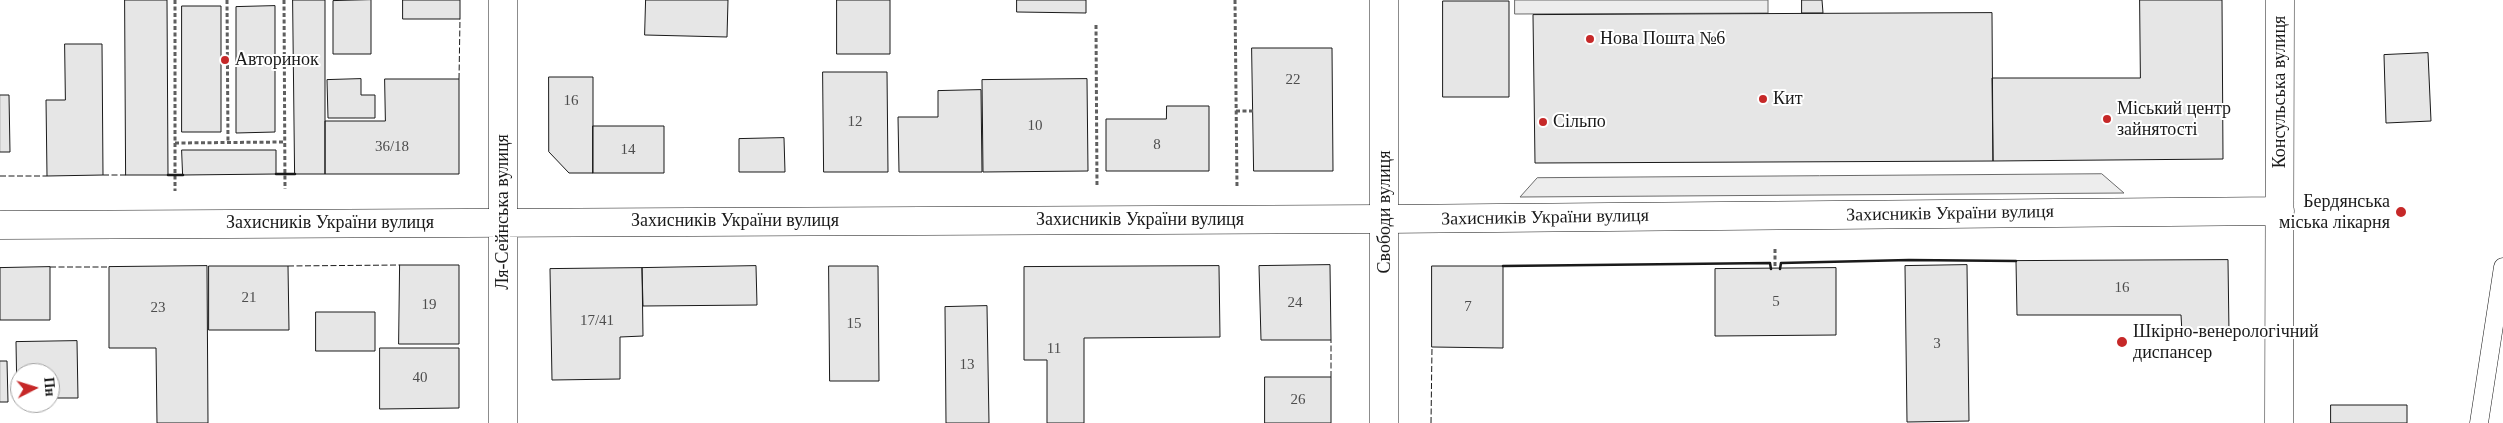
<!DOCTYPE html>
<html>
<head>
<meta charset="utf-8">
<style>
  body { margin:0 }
  #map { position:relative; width:2503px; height:423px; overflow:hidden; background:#fff; font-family:Georgia,serif }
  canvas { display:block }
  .north { position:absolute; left:10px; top:363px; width:50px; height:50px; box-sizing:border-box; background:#fff; border:1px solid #a3a3a3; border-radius:50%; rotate:85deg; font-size:14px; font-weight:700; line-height:20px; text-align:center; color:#1a1a1a }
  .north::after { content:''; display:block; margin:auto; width:18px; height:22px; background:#c62828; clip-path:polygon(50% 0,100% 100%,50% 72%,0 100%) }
</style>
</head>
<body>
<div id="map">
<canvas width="2503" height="423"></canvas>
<div class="north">Пн</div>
</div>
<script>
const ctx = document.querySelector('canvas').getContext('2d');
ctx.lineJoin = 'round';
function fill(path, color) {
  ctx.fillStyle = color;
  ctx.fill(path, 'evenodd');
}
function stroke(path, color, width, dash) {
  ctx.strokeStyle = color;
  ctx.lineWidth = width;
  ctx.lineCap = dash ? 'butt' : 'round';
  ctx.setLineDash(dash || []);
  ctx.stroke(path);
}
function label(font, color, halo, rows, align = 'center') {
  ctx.font = font + ' Georgia,serif';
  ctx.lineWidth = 4;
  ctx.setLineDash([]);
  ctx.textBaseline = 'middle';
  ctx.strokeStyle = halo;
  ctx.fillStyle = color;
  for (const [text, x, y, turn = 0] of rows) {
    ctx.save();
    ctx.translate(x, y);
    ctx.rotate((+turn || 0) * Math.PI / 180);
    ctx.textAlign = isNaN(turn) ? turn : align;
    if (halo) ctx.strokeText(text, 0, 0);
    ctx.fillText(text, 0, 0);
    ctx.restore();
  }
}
const parking = new Path2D(`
  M1515,0H1768V13L1515,14Z
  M2102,174L2124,193L1520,197L1537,178Z`);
fill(parking, '#ededed');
stroke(parking, '#6a6a6a', 1);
const building = new Path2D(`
  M125,0H167L168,175H126Z
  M293,0H325V174H295Z
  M371,0V54H333V1Z
  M403,0H460V19H403Z
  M646,0H728L727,37L645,35Z
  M837,0H890V54H837Z
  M1017,0H1086V13L1017,12Z
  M1802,0H1822L1823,13H1802Z
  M2140,0H2222L2223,159L1993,161L1992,78H2140Z
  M1443,1H1509V97H1443Z
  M182,6H221V132H182Z
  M275,6V132L236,133V7Z
  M1992,13L1993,161L1535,163L1533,15Z
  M65,44H102L103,175L47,176L46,100H65Z
  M1252,48H1332L1333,171H1254Z
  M2428,53L2431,121L2386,123L2384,55Z
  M823,72H887L888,172H824Z
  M549,77H593V173H569L549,152Z
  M361,79V95H375V118H328L327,80Z
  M385,79H459V174H325V121H385Z
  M1087,79L1088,171L983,172L982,80Z
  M981,90L982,172H899L898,117H938V91Z
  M0,95H9L10,152H0Z
  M1167,106H1209V171H1106V119H1166Z
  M593,126H664V173H593Z
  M784,138L785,172H739V139Z
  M182,150H276V174L183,175Z
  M2228,260L2229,333H2182L2181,315H2017L2016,261Z
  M400,265H459V344H399Z
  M1330,265L1331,340H1261L1259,266Z
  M1967,265L1969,421L1907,422L1905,266Z
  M207,266L208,423H157L156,348H109V267Z
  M209,266H288L289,330H209Z
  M756,266L757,305L643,306L642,268Z
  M829,266H878L879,381H830Z
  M1219,266L1220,337L1084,338V423H1047V360H1024V267Z
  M1432,266H1503V348L1432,347Z
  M50,267V320H0V268Z
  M642,268L643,336L620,337V379L552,380L550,269Z
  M1836,268V335L1715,336V269Z
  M987,306L989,423H946L945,307Z
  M316,312H375V351H316Z
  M77,341L78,398H50V373H20V399H17L16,342Z
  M380,348H459V408L380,409Z
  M0,361H7L8,402H0Z
  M1265,377H1331V423H1265Z
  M2331,405H2407V423H2331Z`);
fill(building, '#e6e6e6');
stroke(building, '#1a1a1a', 1);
const service = new Path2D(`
  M2479,423L2503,267`);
const minor = new Path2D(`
  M503,0V423
  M0,225L1385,219L2280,211
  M2279,423L2280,0`);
const secondary = new Path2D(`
  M1384,423V0`);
stroke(service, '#1a1a1a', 19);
stroke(minor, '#1a1a1a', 29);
stroke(secondary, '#1a1a1a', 29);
stroke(new Path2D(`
  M175,0V191
  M227,0L228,142
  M284,0L285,189
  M1235,0L1237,187
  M1096,25L1097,187
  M1236,111H1253
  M175,143L285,142
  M1775,249V269`), '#5f5f5f', 3, [4, 2.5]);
stroke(service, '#fff', 18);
stroke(minor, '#fff', 28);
stroke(secondary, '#fff', 28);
stroke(new Path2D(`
  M459,79L460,19
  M103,175H126
  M0,176H47
  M288,266L400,265
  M50,267H109
  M1331,377V340
  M1431,423L1432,347`), '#1a1a1a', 1, [6, 2.5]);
stroke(new Path2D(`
  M276,174H295
  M168,175H183
  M1503,266L1770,263L1771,269
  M1780,269L1781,263L1909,260L2016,261`), '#1a1a1a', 2.5);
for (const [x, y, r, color] of [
  [1590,39,5,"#c62828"],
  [225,60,5,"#c62828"],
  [1763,99,5,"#c62828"],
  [2107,119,5,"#c62828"],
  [1543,122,5,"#c62828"],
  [2401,212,6,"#c62828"],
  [2122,342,6,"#c62828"]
]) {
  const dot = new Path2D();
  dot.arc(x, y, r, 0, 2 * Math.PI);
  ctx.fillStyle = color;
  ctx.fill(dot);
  stroke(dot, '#fff', 2);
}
label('15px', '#4d4d4d', null, [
  ["22",1293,80],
  ["16",571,101],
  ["12",855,122],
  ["10",1035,126],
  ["8",1157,145],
  ["36/18",392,147],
  ["14",628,150],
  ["16",2122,288],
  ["21",249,298],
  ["5",1776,302],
  ["24",1295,303],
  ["19",429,305],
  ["7",1468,307],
  ["23",158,308],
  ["17/41",597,321],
  ["15",854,324],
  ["3",1937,344],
  ["11",1054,349],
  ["13",967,365],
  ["40",420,378],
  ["26",1298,400]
]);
label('18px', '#1a1a1a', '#fff', [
  ["Нова Пошта №6",1600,39],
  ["Авторинок",235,60],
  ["Кит",1773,99],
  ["Міський центр",2117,109],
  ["зайнятості",2117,130],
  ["Сільпо",1553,122],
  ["Бердянська",2390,202,"right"],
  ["міська лікарня",2390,223,"right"],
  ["Шкірно-венерологічний",2133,332],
  ["диспансер",2133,353]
], 'left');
label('18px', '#1a1a1a', '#fff', [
  ["Консульська вулиця",2280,92,-90],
  ["Ля-Сейнська вулиця",503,212,-90],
  ["Свободи вулиця",1385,212,-90],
  ["Захисників України вулиця",1950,214,-1],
  ["Захисників України вулиця",1545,218,-1],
  ["Захисників України вулиця",1140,220],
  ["Захисників України вулиця",735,221],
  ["Захисників України вулиця",330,223]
]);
</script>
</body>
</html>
